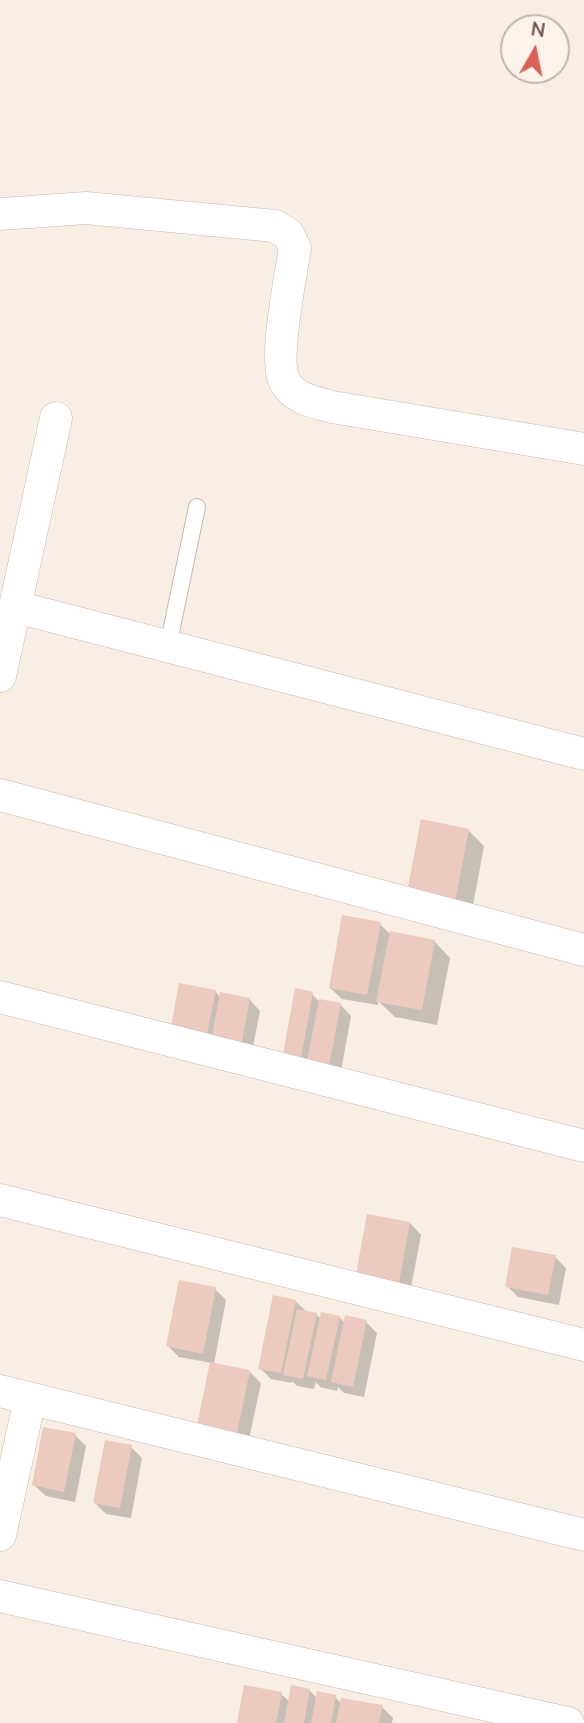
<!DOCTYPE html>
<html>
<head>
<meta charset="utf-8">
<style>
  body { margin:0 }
  #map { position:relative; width:584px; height:1723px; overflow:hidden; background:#f9eee4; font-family:"Nunito Sans",sans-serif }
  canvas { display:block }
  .north { position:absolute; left:500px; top:14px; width:70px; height:70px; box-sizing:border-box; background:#fdf3ea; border:2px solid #c4b3ab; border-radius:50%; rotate:9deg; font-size:19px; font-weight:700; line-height:28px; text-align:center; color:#6f544d }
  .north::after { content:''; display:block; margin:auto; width:24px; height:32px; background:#d76156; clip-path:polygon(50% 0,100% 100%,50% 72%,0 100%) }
</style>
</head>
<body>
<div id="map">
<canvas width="584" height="1723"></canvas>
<div class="north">N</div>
</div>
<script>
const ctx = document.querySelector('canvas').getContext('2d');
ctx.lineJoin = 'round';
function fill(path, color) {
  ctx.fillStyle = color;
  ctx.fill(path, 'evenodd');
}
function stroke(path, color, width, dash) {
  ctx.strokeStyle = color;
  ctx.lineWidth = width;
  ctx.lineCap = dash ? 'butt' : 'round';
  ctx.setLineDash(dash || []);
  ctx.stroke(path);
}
fill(new Path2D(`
  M468,830L484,846L471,916L425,907Z
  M380,924L391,935L434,941L450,958L437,1025L395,1017L378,1001V1005L342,999L330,988Z
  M215,991L220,997L249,999L260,1011L251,1057L183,1042Z
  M312,994L319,1001L340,1004L351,1016L340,1076L285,1054Z
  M410,1223L421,1235L409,1298L368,1290Z
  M555,1257L566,1268L559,1305L518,1297L507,1286Z
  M215,1289L226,1300L214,1364L249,1371L261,1383L247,1449L209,1441L212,1363L179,1357L168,1346Z
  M295,1301L307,1312L316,1314L321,1319L339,1317L345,1323L366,1322L377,1333L364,1397L344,1393L338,1387L337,1391L320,1387L316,1382L314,1389L297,1386L292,1381V1383L271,1379L260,1368Z
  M75,1435L86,1446L75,1502L46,1496L34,1485Z
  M131,1447L142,1458L131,1518L106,1514L95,1503Z
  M309,1690L317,1698L335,1697L342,1704L382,1707L393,1718L392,1723H239L281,1694L290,1702Z`), '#0003');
fill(new Path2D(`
  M421,819L469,829L455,901L407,892Z
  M342,915L381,922L367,995L329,988Z
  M390,931L435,940L422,1010L376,1002Z
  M179,983L216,990L206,1039L170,1032Z
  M295,988L313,992L301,1057L283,1054Z
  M220,992L250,998L241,1047L211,1041Z
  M319,999L341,1003L329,1066L307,1062Z
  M367,1214L410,1222L398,1288L355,1279Z
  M512,1247L556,1255L548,1295L505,1287Z
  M179,1280L216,1287L203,1354L166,1346Z
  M273,1295L296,1300L281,1373L258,1369Z
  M297,1309L317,1313L303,1379L283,1375Z
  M321,1312L340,1316L326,1380L307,1376Z
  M345,1315L367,1320L353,1387L331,1382Z
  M210,1362L250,1370L236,1438L196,1430Z
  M43,1427L76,1433L64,1492L32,1485Z
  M105,1440L132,1445L120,1508L93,1503Z
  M244,1685L282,1692L276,1723H237Z
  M291,1685L310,1689L304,1723H284Z
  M317,1691L336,1695L331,1723H311Z
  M341,1698L383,1705L379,1723H336Z`), '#eccabf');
const lane = new Path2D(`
  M168,646L197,507`);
const street = new Path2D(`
  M0,214L86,208L275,226L288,234L295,248C291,274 273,362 285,382C294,399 315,402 332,407L584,449
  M16,607L584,754
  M0,676L56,418
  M0,795L584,950
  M0,997L584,1146
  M0,1200L584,1345
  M0,1391L584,1535
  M0,1535L30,1399
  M0,1596L568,1723`);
stroke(lane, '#c9b5ac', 18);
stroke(street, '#c9b5ac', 33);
stroke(lane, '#fff', 16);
stroke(street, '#fff', 32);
</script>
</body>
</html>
